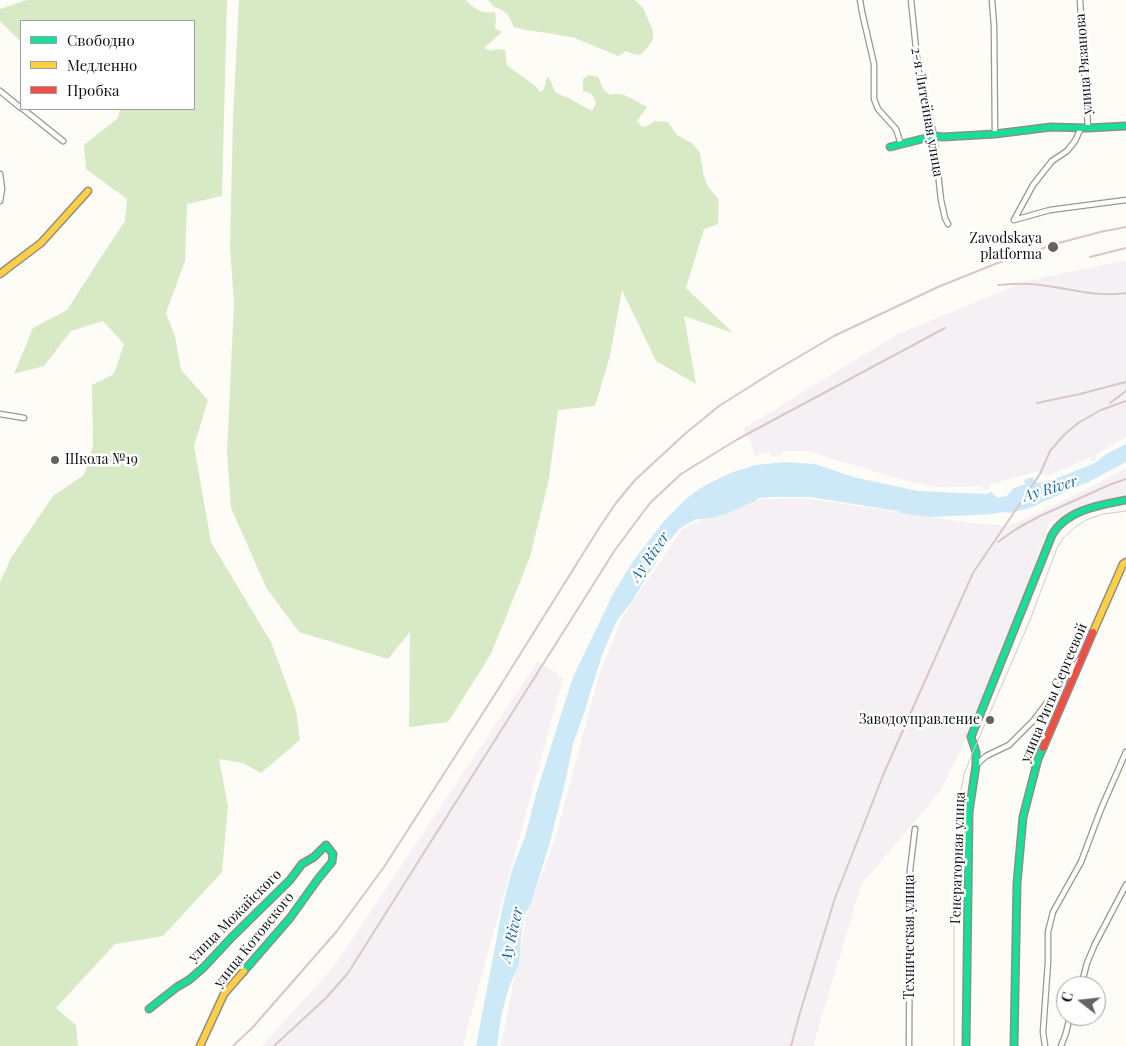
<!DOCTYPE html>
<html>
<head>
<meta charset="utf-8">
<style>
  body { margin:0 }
  #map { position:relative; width:1126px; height:1046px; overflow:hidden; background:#fdfcf7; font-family:"Playfair Display",serif }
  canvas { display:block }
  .legend { position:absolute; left:20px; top:20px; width:175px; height:90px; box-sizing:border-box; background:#fff; border:1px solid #a0a0a0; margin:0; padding:6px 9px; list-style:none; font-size:15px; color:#111 }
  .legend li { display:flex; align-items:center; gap:10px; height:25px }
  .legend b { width:25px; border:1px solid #a0a0a0 }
  .north { position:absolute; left:1056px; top:976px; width:50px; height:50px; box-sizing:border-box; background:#fff; border:1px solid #a0a0a0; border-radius:50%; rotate:286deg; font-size:14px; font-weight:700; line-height:20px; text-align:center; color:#111 }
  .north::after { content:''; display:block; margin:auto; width:18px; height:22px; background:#646362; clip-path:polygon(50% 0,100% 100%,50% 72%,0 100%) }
</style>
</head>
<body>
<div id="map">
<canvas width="1126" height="1046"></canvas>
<ul class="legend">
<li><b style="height:6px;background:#16e098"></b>Свободно</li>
<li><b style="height:6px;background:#ffcf43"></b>Медленно</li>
<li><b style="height:6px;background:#f24e42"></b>Пробка</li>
</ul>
<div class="north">С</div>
</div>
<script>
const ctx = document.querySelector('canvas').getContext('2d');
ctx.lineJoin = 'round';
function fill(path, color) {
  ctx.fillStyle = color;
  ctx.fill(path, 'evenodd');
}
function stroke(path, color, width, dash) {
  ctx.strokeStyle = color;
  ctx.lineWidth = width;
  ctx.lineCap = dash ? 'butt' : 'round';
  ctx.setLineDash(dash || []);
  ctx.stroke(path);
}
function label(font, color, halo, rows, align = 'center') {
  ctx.font = font + ' "Playfair Display",serif';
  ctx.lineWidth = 5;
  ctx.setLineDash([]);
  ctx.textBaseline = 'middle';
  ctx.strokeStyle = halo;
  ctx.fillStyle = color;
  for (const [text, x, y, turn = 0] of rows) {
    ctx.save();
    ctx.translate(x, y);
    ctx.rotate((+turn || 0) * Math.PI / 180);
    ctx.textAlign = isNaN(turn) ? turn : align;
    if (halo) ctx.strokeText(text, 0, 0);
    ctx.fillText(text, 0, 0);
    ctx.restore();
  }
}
fill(new Path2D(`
  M1126,260V437L1095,455L1096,459L1092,461L1090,457L1048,476L1034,472L989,485V489L983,490V486L936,487L903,480L807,451H782L781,455L771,456L770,452L754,456L751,441L744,432L743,429L896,335L1024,282Z
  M1126,468V498L1085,507L1049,523L1026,588L967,736L941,790L861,885L813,1046H501L526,918L556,836L599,675L622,618L682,529L745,500L804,498L970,523L1007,526L1030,517L1095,485Z
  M538,661L563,678L466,1033L463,1046H262L335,965Z`), '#f5f0f3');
fill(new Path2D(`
  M27,0H227L222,196L187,204L185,261L166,313L175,336L181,370L208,400L194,446L211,542L271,642L296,710L300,740L261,773L243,763L219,759L228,806L222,872L163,936L115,944L56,1008L76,1025L78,1046H0V583L11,558L53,496L84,475L93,446L92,385L114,374L124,344L103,321L71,331L44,366L14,374L33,328L67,310L94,268L125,221L127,199L86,169L84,145L118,118L120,109H194V21H21V42L0,21V9Z
  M239,0H466C475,10 482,14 495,12L496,21L495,28L502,32L484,48L491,51L497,49L505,50L507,65C518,75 531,80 541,92L544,89L547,77L550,79L555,92L563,96L569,98L581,105L592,111L596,103L592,94L583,91V79L589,75L598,77L604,90L610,95C622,90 637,102 647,107L637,121L642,127L647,126L655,121L668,122L677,135L693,144L700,153L703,173L707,185L718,199L719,203L718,224L704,229L686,288L733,333L684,316L696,384L656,361L622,290L610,356L595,406L558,410L549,479L530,557L491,654L448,722L409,727L410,632L388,659L299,632L267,589L231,508L227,453L234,304L230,244L233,118Z
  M488,0H635L643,8L653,31V39L647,48L640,55L633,54L626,51L618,56L575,38L548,33L525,30L514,27L508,15L502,10L494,7Z`), '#d8eac5');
fill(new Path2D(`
  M1126,444V462L1092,480L1030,508L1010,513L1003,512L993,514L931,517L901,513L897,511L811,497H771L758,498L753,502L727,513L716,517L701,519H696L679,529L667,544L631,603L617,620L602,655L583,716L573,744L565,783L550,842L531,904L524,916L521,936L519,964L509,987L501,1016L497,1046H476L495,947L503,905L512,870L525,837L537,791L573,677L614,592L634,560L664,521L686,499L699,489L714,481L733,472L756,465L785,462L815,464L853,477L918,491L986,494L991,492L998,498L1007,496L1014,488L1025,484L1024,480L1032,477L1037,483L1053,480L1095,463L1106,454Z`), '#cde8f7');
const street = new Path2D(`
  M860,0L862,12L874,64V99L878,109L896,129L901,144
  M911,0L918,68L934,136L941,200L945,218L948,224
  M992,0L994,26L995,134
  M1080,0L1088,128
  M0,91L21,108
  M23,109L63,141
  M1081,128L1075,141L1067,151L1052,161L1033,185L1014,220L1050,210L1126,200
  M0,174L2,189L0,201
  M0,414L24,418
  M976,765L986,756L1009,745L1033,721L1079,660
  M1081,986L1087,963L1095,944L1126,885
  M909,1046L910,870L915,829
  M1045,1046L1043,1032L1048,962V932L1053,912L1081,862L1101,809L1126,752
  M1061,1046L1066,1033L1070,1016`);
const fast = new Path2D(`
  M890,147L934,136L943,137L995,134L1051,127L1088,128L1126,126
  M149,1009L177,987L189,980L204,967L232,937L290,880L302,864L314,857L326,845L333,854L332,862L318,879L290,918L244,971
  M966,1046L969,812L976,765V752L971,737L1052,535C1066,510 1100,505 1126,500
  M1014,1046L1017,883L1023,817L1038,759L1043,748`);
const slow = new Path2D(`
  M0,274L41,243L88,191
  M1093,632L1123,564L1126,562
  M200,1046L224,994L244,971`);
const jam = new Path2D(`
  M1043,748L1093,632`);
stroke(street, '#979795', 7);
stroke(fast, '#8e8d8b', 9);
stroke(slow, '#8e8d8b', 9);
stroke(jam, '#8e8d8b', 9);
stroke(street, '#fffffe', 4.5);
stroke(fast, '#16e098', 6);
stroke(slow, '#ffcf43', 6);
stroke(jam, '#f24e42', 6);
stroke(new Path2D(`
  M954,1046V847L958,805L964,775L972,754L1030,620L1057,548L1064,537L1074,528L1086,520L1103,514L1126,511`), '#d9c6c7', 1);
stroke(new Path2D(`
  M1090,257L1126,248
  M998,285C1009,284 1019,283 1030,284C1063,286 1091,298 1126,293
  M1037,403L1080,394L1126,382
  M1110,403L1126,391
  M998,542L1016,529L1040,516L1109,485L1126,479
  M233,1046L253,1027L337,931L384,867L499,688L601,525L616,503L635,480L686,433L719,406L773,372L834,336L938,287L995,264L1059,243L1100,232L1126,227
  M274,1046L326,998L348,973L615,550L650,503L681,474L738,439L945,328
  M791,1046L799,1016L835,898L884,773L973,573L1040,474L1050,451L1064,435L1078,423L1101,410L1126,401`), '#d9c6c7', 2);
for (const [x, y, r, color] of [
  [1053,247,6,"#646362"],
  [55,460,5,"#646362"],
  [990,720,5,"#646362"]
]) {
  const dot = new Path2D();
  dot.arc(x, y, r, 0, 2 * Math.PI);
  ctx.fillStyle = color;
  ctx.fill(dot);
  stroke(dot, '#fff', 2);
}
label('14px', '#111', '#fff', [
  ["улица Рязанова",1084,64,-94],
  ["2-я Литейная улица",927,112,80],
  ["улица Риты Сергеевой",1054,693,-67],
  ["Генераторная улица",958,858,-88],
  ["улица Можайского",235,916,-45],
  ["Техническая улица",910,937,-90],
  ["улица Котовского",254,940,-51]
]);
label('14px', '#111', '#fff', [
  ["Zavodskaya",1042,239],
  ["platforma",1042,255],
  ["Школа №19",65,460,"left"],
  ["Заводоуправление",980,720]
], 'right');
label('italic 15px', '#1768a6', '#fff', [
  ["Ay River",1050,489,-17],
  ["Ay River",650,557,-55],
  ["Ay River",512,935,-77]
]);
</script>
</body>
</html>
